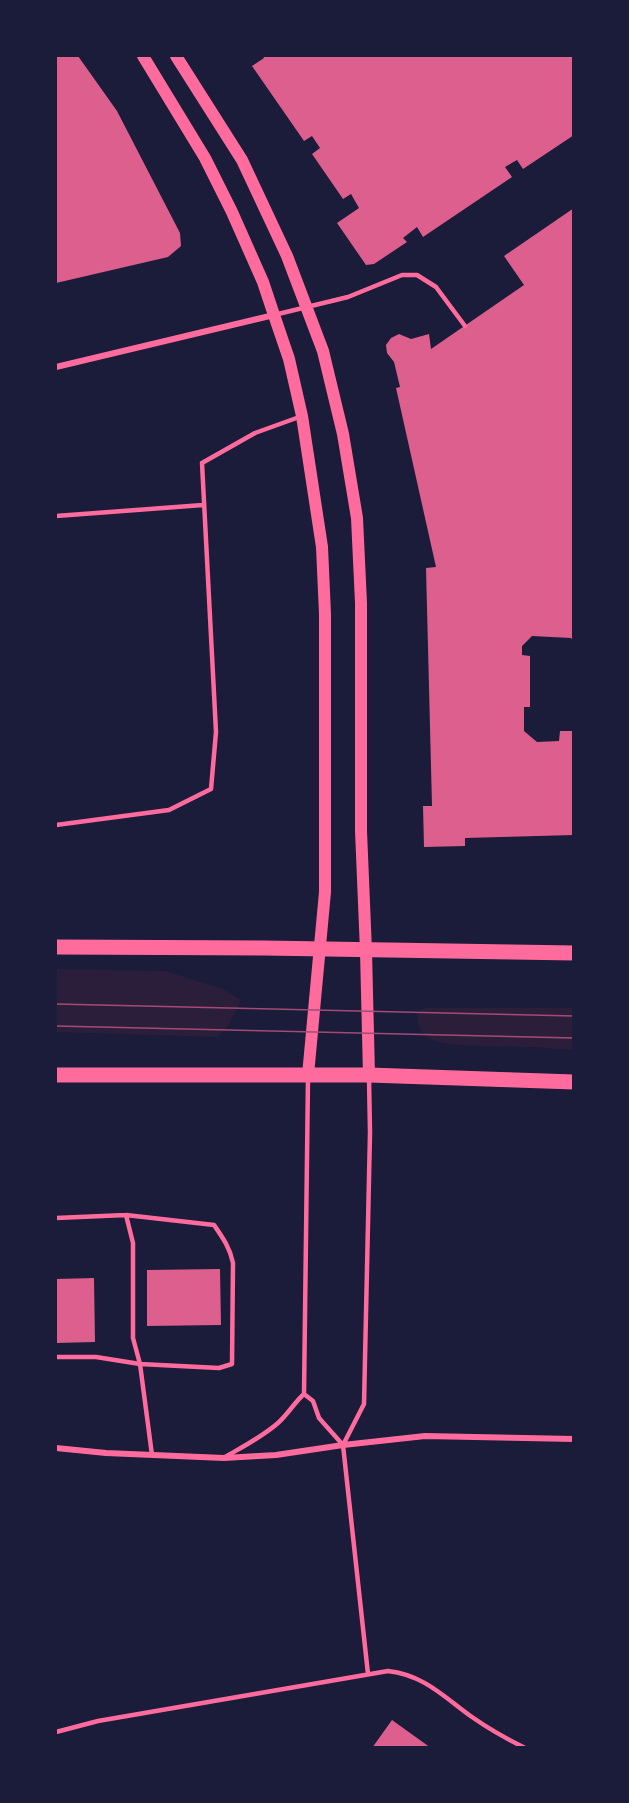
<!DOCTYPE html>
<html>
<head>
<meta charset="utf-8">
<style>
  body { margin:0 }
  #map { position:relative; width:629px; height:1803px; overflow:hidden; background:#1b1b3a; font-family:"DM Sans",sans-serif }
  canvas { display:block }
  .frame { position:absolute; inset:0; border:57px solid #1b1b3a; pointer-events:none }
</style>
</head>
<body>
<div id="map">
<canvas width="629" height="1803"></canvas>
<div class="frame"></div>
</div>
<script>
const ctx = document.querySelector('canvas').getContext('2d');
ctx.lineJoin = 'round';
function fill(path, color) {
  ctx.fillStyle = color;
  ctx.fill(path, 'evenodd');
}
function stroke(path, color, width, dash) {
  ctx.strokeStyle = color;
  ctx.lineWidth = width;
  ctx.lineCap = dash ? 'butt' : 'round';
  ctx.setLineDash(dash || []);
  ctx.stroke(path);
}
fill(new Path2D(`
  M56,969L165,971L223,989L241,1000L230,1023L218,1037L56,1032Z
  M425,1008H573V1050C557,1049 540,1047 523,1047C500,1046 450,1048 431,1039C421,1034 415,1023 418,1012Z`), '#2a1e3b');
fill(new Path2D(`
  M56,56H78L117,111L180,233L181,246L168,257L56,283Z
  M263,56H574V135L523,169L517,160L505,167L512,177L423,237L417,227L403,238L407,242L374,264L366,265L337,223L359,208L351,194L343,199L312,154L320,148L312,136L304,141L252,66L264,58Z
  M574,208V642L571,638L532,636L522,646V655L530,656V707H524V731L537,742L559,741L560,731H574V835L465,838V846L424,847L423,806H432L426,568L436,567L396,388L400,387L394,362L387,353L386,345L391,338L399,334L411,339L429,334L431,349L524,285L504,256Z
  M220,1269L221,1325L147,1326V1270Z
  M94,1278L95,1342L56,1343V1279Z
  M392,1720L431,1748H372Z`), '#dd5f8e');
stroke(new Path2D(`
  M274,315L348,297L402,275H417L436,287L465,326
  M56,516L203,505
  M56,825L169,810L211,789L216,732L202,463L255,433L302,416
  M56,1218L126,1215L133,1243V1338L140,1364L152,1455
  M56,1357H96L140,1364L219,1368L232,1364L233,1263C230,1248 223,1238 214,1225L126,1215
  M304,1394L308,1078
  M304,1394L313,1401L319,1418L343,1445
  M343,1445L364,1404L370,1133L369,1078
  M343,1445L368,1674
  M225,1457C244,1446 262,1437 278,1423C288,1414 294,1403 304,1394
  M56,1732L98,1721L388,1671C424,1675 444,1697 472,1717C489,1729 507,1739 525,1748`), '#ff6b9d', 4.5);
stroke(new Path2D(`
  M56,367L274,315
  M56,1448L106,1453L224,1458L276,1455L343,1445L425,1436L574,1439`), '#ff6b9d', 6);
stroke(new Path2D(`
  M143,56L205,158L232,212L263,282L274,315L289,359L302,416L322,547L325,614V892L308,1075
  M176,56L242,160L287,256L323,351L343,434L357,518L361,603V831L366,951L369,1075`), '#ff6b9d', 12);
stroke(new Path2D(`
  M56,947L264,948L574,953
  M56,1075H369L574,1082`), '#ff6b9d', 15);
stroke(new Path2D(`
  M56,1004L574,1016
  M56,1026L574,1038`), '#a44b75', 1.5);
</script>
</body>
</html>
